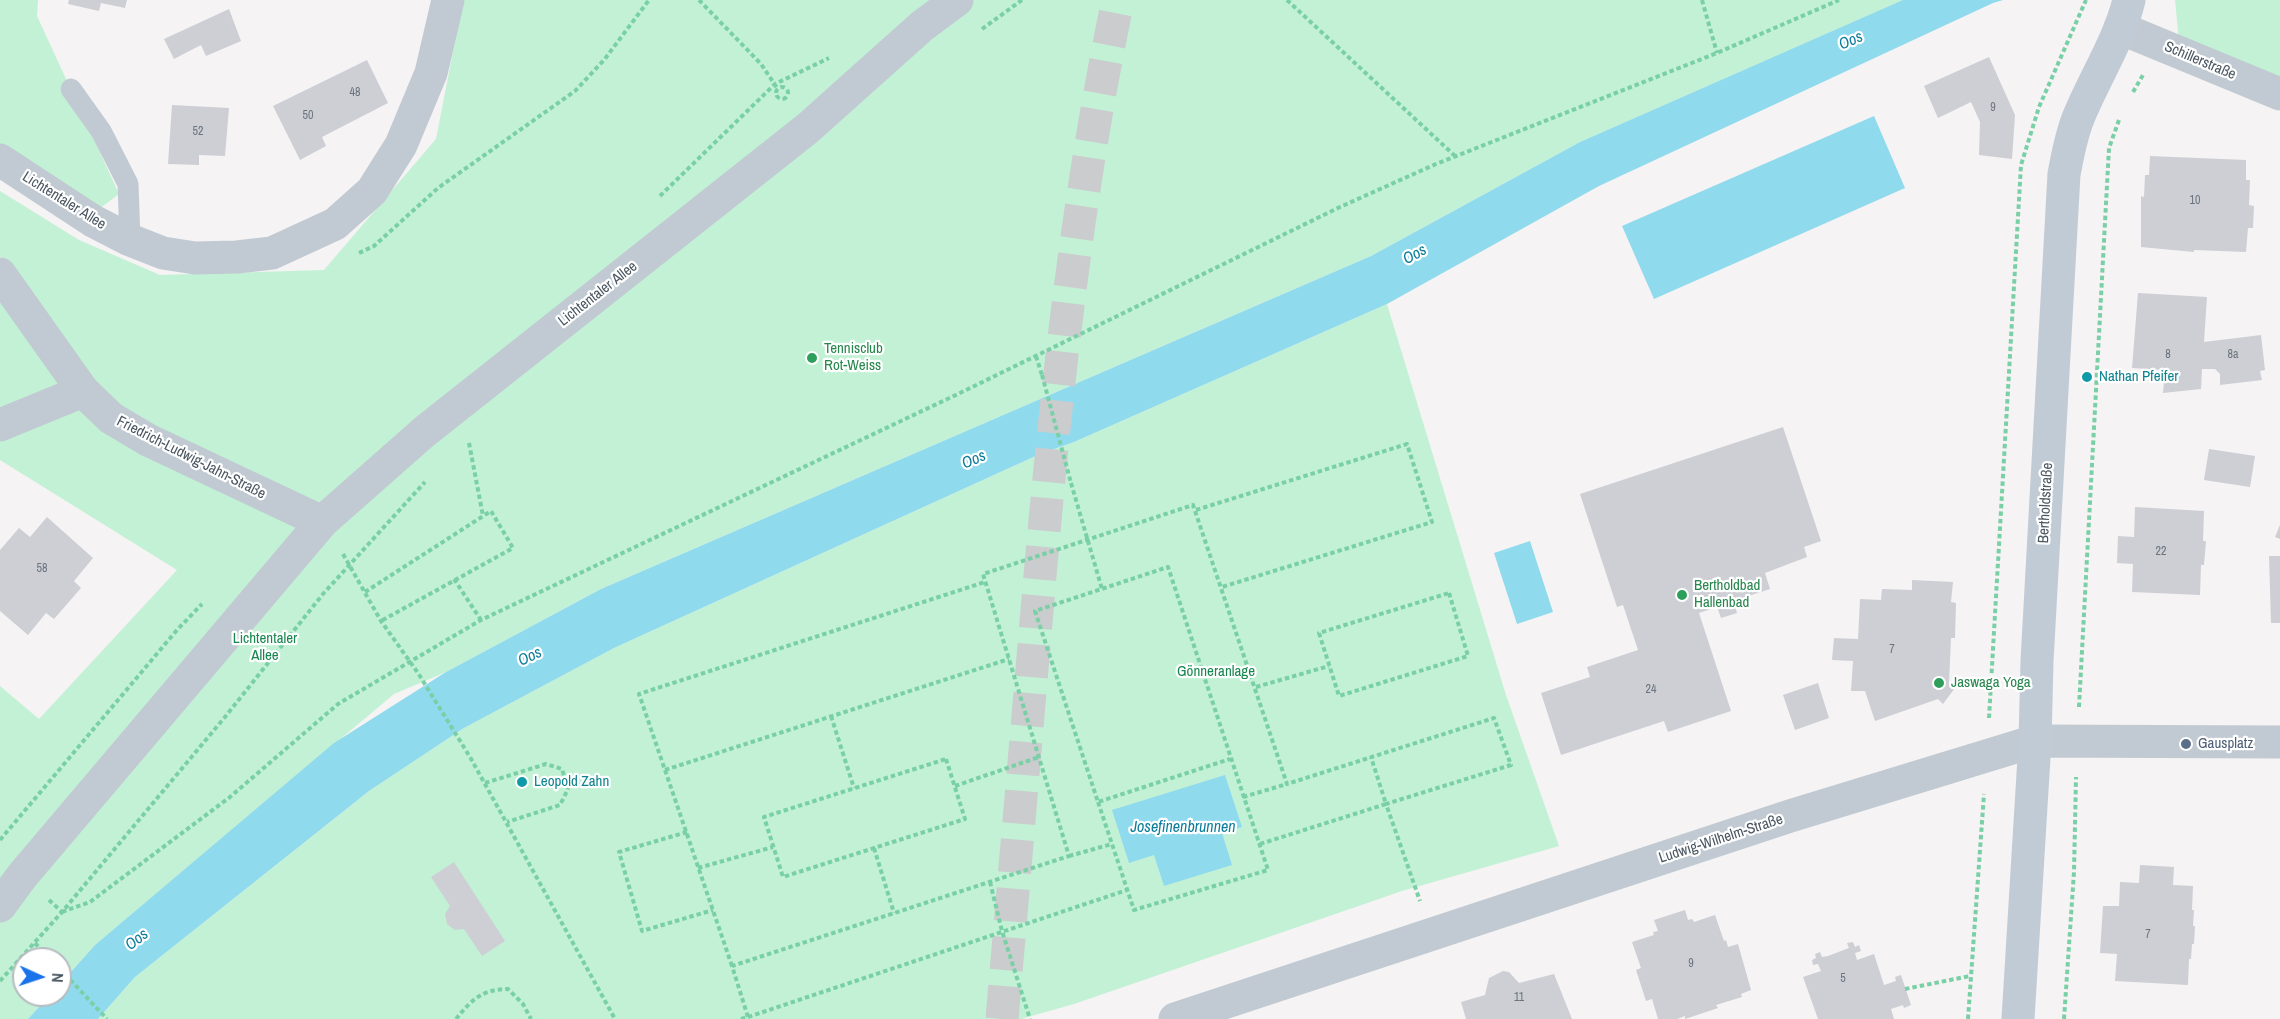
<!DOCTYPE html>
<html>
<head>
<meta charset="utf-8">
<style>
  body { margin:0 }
  #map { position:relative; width:2280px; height:1019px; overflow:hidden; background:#f5f3f3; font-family:"Archivo Narrow",sans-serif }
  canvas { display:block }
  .north { position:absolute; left:12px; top:947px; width:60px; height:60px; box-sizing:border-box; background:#fff; border:2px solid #b7bbc0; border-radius:50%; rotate:93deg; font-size:16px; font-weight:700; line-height:24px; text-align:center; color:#4a5661 }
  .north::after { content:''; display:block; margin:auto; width:21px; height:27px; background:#1a73e8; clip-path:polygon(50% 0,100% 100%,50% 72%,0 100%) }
</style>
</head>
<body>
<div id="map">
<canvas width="2280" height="1019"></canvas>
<div class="north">N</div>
</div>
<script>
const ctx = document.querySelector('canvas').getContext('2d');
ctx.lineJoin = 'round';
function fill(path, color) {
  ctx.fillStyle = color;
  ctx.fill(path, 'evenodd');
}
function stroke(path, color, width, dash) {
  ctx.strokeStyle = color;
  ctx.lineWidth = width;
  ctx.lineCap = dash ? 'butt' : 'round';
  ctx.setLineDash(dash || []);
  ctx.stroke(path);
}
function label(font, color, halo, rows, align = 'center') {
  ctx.font = font + ' "Archivo Narrow",sans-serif';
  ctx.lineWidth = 4.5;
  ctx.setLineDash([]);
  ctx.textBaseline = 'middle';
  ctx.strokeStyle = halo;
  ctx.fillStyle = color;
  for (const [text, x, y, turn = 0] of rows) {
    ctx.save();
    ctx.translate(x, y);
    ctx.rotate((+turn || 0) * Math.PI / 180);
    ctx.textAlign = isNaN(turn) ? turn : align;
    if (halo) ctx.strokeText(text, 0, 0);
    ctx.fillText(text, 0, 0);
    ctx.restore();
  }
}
fill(new Path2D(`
  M0,0H38L37,16L119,194L87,218L0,160Z
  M463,0H1904L1580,142L1371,256L601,589L446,672L394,694L95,945L60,984V959H24V995H50L28,1019H0V686L39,719L177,570L0,460V302L21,285L0,256V191L79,240L160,275L324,270L436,139Z
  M2175,0H2280V94L2180,52Z
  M1387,304L1506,695L1559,846L1402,891L1074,1004L1021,1019H98L135,977L369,791L464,728L614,648L1040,454L1074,442Z`), '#c3f1d5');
fill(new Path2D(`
  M1903,0H2003L1993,3L1599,186L1387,304L1074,442L1040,454L614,648L464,728L369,791L135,977L98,1019H28L50,995H60V984L95,945L334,743L446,672L601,589L1371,256L1580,142Z
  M1874,116L1905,188L1654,299L1622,226Z
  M1530,541L1553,612L1517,624L1494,553Z
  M1225,775L1242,827L1222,833L1232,865L1164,886L1154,855L1129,863L1112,810Z`), '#90daee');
fill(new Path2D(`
  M69,0H127L125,8L101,3L99,11L68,4Z
  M229,9L241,41L206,56L201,45L174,59L164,39Z
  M1989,57L2015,115L2012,159L1979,155L1980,122L1971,102L1938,118L1924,86Z
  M367,60L388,103L322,137L326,146L300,160L273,106Z
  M172,105L229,108L225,156L199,155V165L168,164Z
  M2150,156L2246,160V180H2250L2249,205L2254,206L2253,228H2248L2246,252L2194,250V252L2141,247V196L2144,197L2145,175H2149Z
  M2138,293L2207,297L2204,342L2261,335L2265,370L2260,371L2262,380L2220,385V374L2215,369H2202L2201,389L2163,393L2165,370L2132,368Z
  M1783,427L1821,541L1804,547L1807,557L1765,573L1770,589L1733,601L1737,613L1721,618L1717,607L1699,613L1731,711L1668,732L1664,721L1561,755L1541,693L1590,677L1587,667L1638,650L1623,605L1617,607L1580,494Z
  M2209,449L2255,456L2250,487L2204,480Z
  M2135,507L2204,511L2203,541H2206L2204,565H2201L2200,595L2132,592L2133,564L2117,563L2118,536L2134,537Z
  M47,517L93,558L74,581L81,588L54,619L46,613L28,635L0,611V550L19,528L30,537Z
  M2280,525V539L2275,537Z
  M2269,556H2280V623H2271Z
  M1912,580L1953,582L1951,602L1956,603L1955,638H1951L1949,683L1955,688L1943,704L1938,699L1875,721L1865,691H1851L1853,661L1832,660L1834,638L1858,639L1860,599L1881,600L1882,589L1912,590Z
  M1818,683L1829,718L1795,730L1783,695Z
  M454,862L505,941L482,956L464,929L455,930L447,924L445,914L450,906L431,877Z
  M2140,865L2174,867L2173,885L2193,886L2192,910H2194L2193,926H2195L2194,944H2192L2191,959H2189L2188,985L2115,981L2117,954L2100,953L2103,906H2119L2120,882L2139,883Z
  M1685,910L1688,920L1692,919L1694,922L1715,915L1724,941L1726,940L1728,947L1738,944L1751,990L1741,994L1742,997L1716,1005L1718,1008L1685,1019V1016L1677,1019H1658L1652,999L1646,1001L1636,970L1641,968L1632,942L1654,935L1653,932L1658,931L1654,920Z
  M1853,942L1855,947L1859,945L1861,951L1855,953L1857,960L1874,954L1884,985L1896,981L1895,977L1901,975L1911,1005L1904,1008L1903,1005L1891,1009L1894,1019H1818L1803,977L1821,971L1818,964L1813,965L1812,960L1816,958L1815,954L1820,952L1822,957L1828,956L1849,948L1847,943Z
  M1503,971L1509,972L1519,983L1554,974L1572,1019H1466L1461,1002L1485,995L1489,978Z`), '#cdcfd5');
stroke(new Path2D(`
  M1002,1019C1013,891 1024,762 1035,634C1053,421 1074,209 1118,0`), '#caccce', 33, [33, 16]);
stroke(new Path2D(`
  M699,0L761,64L777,88
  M1287,0L1455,156
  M1702,0L1717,53
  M982,29L1022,0
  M776 93a6 6 0 1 1 12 0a6 6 0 1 1-12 0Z
  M2133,92L2143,75
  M660,196L775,84L829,58
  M359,253L374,246L438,188L575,91L604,60L649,0
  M1036,356L1042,375
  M469,443L483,516
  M1071,483L1102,589
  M1196,510L1407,444L1432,522L1222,587
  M343,554L381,621L418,673L470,757L615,1019
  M454,579L481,620
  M365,592L491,511L513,548L381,621
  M1449,593L1468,656L1339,696L1319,633Z
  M1256,687L1329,666
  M2079,707L2109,148L2119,120
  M831,716L854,788
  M1989,718L2021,165L2039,107L2086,0
  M946,759L965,819L783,877L764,817Z
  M665,770L1009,659
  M485,783L546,764L562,769L568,789L560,805L507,822
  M955,786L1039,757
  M1243,797L1287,784
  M1098,802L1134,910L1268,870L1168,567L1035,611L1098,802L1230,759
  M687,832L619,852L642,931L713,910
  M0,840L177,630L202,604
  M1260,844L1386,804L1371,757
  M874,848L894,913
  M1069,856L1112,844
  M698,868L773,847
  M990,882L1002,931L1030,1019
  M49,900L62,912
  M62,912L90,902L230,797L338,704L481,620L960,393L1340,207L1436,164L1717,53L1839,0
  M35,943L50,959
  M732,966L639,694L985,582
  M60,969L107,1019
  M0,981L62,912L225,717L323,594L425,482
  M1905,989L1970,976
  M748,1017L1127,890
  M456,1019C471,1000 483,989 508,989L523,1004L531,1019
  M741,1019L748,1017L732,966L1069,856L983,574L1193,505L1287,784L1494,718L1511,765L1386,804L1420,901
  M1968,1019L1984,794
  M2064,1019L2074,872L2076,777`), '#7ad0a6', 4, [4.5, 3]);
stroke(new Path2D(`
  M71,89L101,131L128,184L130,240`), '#c1cad2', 21);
stroke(new Path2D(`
  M2120,28L2280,94
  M0,160L93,221L130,240L163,253L195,258L237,257L272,253L335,224L372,191L401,145L431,73L448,0
  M0,274L83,391
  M0,425L83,391L111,418L148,440L322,522
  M0,906L22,876L322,522L424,432L808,128L922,26L957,0
  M1175,1019L1790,816L2035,741L2280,742`), '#c1cad2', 33);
stroke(new Path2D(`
  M2018,1019L2035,741L2037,661L2064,174C2068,154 2071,135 2079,116C2095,77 2119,41 2129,0`), '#c1cbd6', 33);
stroke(new Path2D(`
  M1042,375L1071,483`), '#7ad0a6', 4, [4.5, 3]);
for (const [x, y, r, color] of [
  [812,358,6,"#2e9e5b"],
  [2087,377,6,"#0f9aa8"],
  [1682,595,6,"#2e9e5b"],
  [1939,683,6,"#2e9e5b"],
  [2186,744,6,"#5c6f8a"],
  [522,782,6,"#0f9aa8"]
]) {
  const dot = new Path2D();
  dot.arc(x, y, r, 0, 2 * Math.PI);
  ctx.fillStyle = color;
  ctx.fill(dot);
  stroke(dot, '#fff', 2);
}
label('12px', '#6b747e', null, [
  ["48",355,93],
  ["9",1993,108],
  ["50",308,116],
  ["52",198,132],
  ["10",2195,201],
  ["8",2168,355],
  ["8a",2233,355],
  ["22",2161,552],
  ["58",42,569],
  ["7",1892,650],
  ["24",1651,690],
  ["7",2148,935],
  ["9",1691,964],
  ["5",1843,979],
  ["11",1519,998]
]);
label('15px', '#4a5661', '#fff', [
  ["Schillerstraße",2200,61,23],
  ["Lichtentaler Allee",64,201,32],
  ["Lichtentaler Allee",598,294,-38],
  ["Friedrich-Ludwig-Jahn-Straße",191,458,27],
  ["Bertholdstraße",2046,503,-87],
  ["Ludwig-Wilhelm-Straße",1721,839,-18]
]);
label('15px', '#27864d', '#fff', [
  ["Tennisclub",824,349],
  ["Rot-Weiss",824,366],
  ["Bertholdbad",1694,586],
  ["Hallenbad",1694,603],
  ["Jaswaga Yoga",1951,683]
], 'left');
label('15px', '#0d838f', '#fff', [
  ["Nathan Pfeifer",2099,377],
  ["Leopold Zahn",534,782]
], 'left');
label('15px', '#17864f', '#fff', [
  ["Lichtentaler",265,639],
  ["Allee",265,656],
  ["Gönneranlage",1216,672]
]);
label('15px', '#4e5e75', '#fff', [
  ["Gausplatz",2198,744]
], 'left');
label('italic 16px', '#0c7c9b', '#fff', [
  ["Oos",1851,41,-23],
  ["Oos",1415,255,-29],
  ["Oos",974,460,-23],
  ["Oos",530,657,-25],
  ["Josefinenbrunnen",1183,828],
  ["Oos",137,940,-38]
]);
</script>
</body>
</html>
